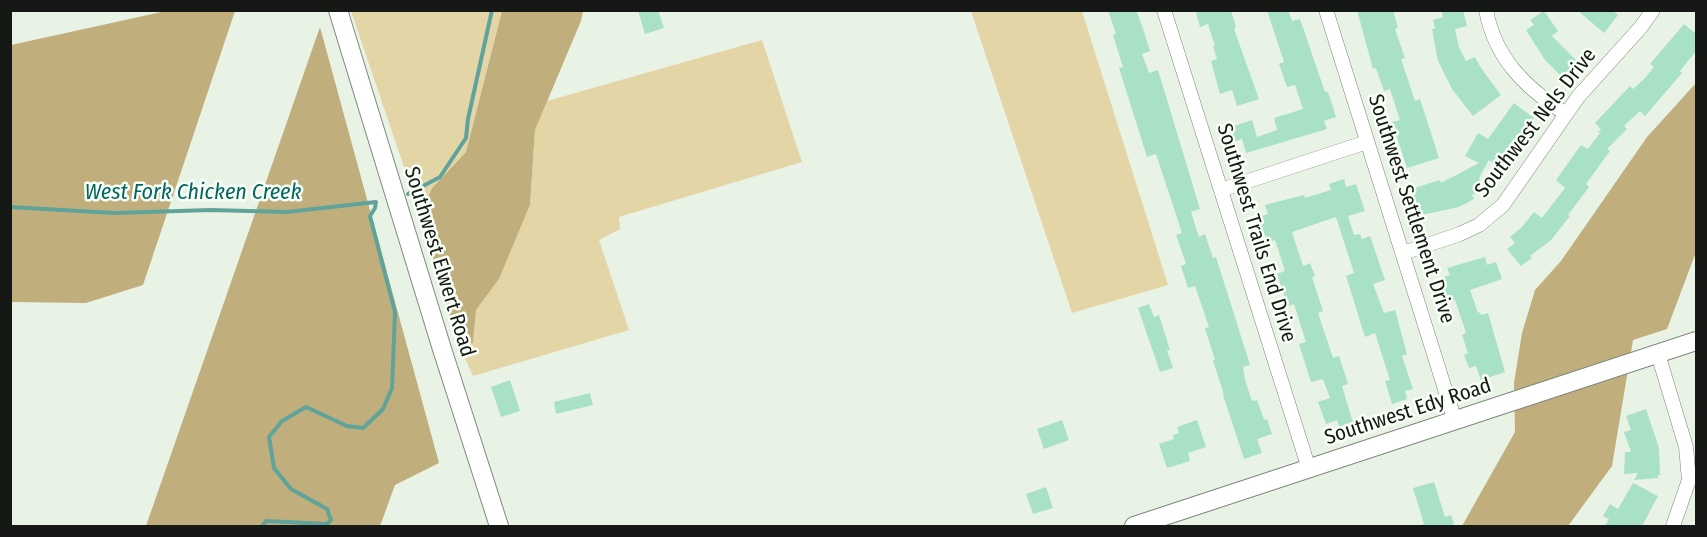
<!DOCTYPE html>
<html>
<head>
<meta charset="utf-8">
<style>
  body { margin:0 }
  #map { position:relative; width:1707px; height:537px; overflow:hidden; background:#e8f3e6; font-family:"Fira Sans Condensed",sans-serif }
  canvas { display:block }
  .frame { position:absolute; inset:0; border:12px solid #151814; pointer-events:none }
</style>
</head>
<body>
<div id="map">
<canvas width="1707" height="537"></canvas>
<div class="frame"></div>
</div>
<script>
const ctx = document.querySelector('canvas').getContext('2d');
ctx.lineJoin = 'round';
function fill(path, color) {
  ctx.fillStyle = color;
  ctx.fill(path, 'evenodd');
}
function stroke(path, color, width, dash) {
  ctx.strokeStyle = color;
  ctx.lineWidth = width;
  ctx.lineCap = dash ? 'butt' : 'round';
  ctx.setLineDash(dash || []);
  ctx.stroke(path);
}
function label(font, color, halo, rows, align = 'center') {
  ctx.font = font + ' "Fira Sans Condensed",sans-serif';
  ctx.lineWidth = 5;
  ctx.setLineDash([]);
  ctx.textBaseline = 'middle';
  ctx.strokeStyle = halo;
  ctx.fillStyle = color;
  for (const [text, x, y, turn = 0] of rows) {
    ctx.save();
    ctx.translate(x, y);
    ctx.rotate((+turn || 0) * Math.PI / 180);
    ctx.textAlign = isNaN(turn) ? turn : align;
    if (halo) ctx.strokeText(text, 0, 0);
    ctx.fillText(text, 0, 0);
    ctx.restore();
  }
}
fill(new Path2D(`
  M351,11H502L466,152L432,188L420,214Z
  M971,11H1082L1168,285L1072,313Z
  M762,40L802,162L619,217L620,229L599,240L629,330L473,376L458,343H473L476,310L499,279L530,205L535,130L547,101Z`), '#e4d5a7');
fill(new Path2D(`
  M166,11H235L143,285L86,303L11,302V45Z
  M502,11H583L581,21L535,130L530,205L499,279L476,310L473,343H458L420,214L432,188L466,152Z
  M320,27L439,463L395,485L380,526H146Z
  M1696,83V252L1667,329L1633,340L1612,466L1568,526H1462L1515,432L1514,383L1522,333L1535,290L1561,261L1647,137Z`), '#c0af7c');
stroke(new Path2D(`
  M408,194L440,177L466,138L468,119L492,10
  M10,207L114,213L211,210L287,212L376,202L375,208L370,216L395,312L392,388L383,409L363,428L347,426L306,407L282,421L269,437L274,468L291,489L327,509L331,520L327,524L266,521L262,526`), '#5fa39b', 4);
fill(new Path2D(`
  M638,10H658L664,28L645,34Z
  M1108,10H1136L1142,26L1150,51L1142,54L1149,73L1158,70L1200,209L1191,212L1199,237L1205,234L1213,258L1216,257L1250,365L1243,367L1245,380L1252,401L1257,400L1264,420L1267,419L1272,434L1257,439L1262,453L1244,459L1223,395H1224L1213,360H1215L1205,328L1209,327L1195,286L1188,288L1181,266L1186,264L1176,235L1182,233L1156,154L1147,157L1119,68L1123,67L1113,35L1116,34Z
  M1202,10H1231L1236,28L1234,29L1259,99L1237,106L1232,90L1220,94L1211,61L1217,59L1213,46H1215L1208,24L1200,27L1196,13Z
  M1267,10H1288L1292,21L1300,19L1325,92H1328L1336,117L1324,121L1327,129L1246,153L1242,139L1232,142L1228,128L1252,120L1257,137L1277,130L1274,118L1303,109L1295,85L1287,87L1279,64L1284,62Z
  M1357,10H1393L1398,28L1395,29L1405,58L1401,59L1415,101L1420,99L1439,158L1407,168L1392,122L1400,120L1390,89L1384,91L1376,68L1373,69Z
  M1441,10H1463L1467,26L1455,29L1459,47L1466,61L1475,57L1481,68L1501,95L1473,116L1452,89L1438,61L1432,29H1435L1433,20L1443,17Z
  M1577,10H1612L1618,15L1604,33Z
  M1544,11L1558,31L1552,36L1579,63L1563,78L1545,60L1526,30L1534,25L1530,20Z
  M1684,24L1696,34V51L1680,71L1682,73L1645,116L1640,111L1624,126L1627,129L1607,149L1610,151L1586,184L1589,187L1568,215L1570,216L1551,240L1530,256L1532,258L1521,266L1507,249L1515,243L1510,237L1521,228L1534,212L1542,218L1565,188L1556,180L1581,145L1588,149L1600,133L1598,132L1601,129L1595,123L1630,86L1633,89L1644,79L1654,67L1650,64Z
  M1514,103L1534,118L1517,145L1515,143L1502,168L1489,160L1479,178L1484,188L1472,195L1474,199L1459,207L1417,216L1408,190L1440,180L1441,183L1479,163L1465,156L1478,133L1488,139Z
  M1344,179L1346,187L1356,184L1365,211L1348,216L1354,235L1360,234L1362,239L1370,236L1385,280L1373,284L1384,313L1395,310L1407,354L1402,356L1413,389L1405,391L1407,399L1392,404L1385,381L1390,380L1375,333L1365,337L1346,276L1354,273L1336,217L1292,232L1303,266L1310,263L1315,276L1312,277L1323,311L1318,313L1333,358L1339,356L1348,384L1342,386L1354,426L1340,430L1337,420L1326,424L1318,402L1330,398L1323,379L1311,382L1299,344L1306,342L1294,304L1288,306L1277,274L1285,271L1275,240L1267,243L1259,217L1268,214L1265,205L1304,195L1305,198L1331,190L1329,184Z
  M1485,257L1487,265L1496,262L1502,279L1470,290L1478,313L1480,312L1481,315L1488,313L1505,372L1481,380L1476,366L1469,368L1464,355L1468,353L1462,335L1466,333L1455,300L1445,303L1437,279L1450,275L1447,268Z
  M1149,304L1154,317L1159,315L1170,350H1167L1173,368L1160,372L1138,308Z
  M510,380L520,411L501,417L491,387Z
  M590,393L593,405L556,414L554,402Z
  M1646,409L1659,448L1660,475H1658V478L1634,480L1638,473L1624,474L1625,452H1631L1624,432L1631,430L1626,416Z
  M1062,420L1069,440L1044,449L1037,429Z
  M1197,420L1206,447L1188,453L1190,461L1167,468L1159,444L1174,439L1173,435L1179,433L1177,427Z
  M1434,482L1445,517L1451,515L1454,524L1448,526H1422V524H1424L1413,488Z
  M1633,483L1658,496L1642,526H1605L1609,519L1603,516L1610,504L1618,509Z
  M1046,487L1053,508L1033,514L1026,494Z`), '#a8e1c5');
const minor = new Path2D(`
  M1164,10L1309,469
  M1326,10L1455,421
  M1486,10C1495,59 1526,88 1566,114
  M1221,190L1367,142
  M1403,253L1460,234L1479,225L1503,205L1578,97L1641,27L1653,10
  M1658,354L1686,447L1689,480L1673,526`);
const secondary = new Path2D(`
  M338,10L442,349L499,526
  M1134,526L1696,341`);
stroke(minor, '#7f887d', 15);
stroke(secondary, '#7f887d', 20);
stroke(minor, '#fff', 14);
stroke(secondary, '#fff', 18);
label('21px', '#151814', '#f8fff7', [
  ["Southwest Nels Drive",1536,123,-52],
  ["Southwest Settlement Drive",1411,209,72],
  ["Southwest Trails End Drive",1256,233,73],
  ["Southwest Elwert Road",439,262,73],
  ["Southwest Edy Road",1408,412,-18]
]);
label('italic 22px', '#02665f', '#f8fff7', [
  ["West Fork Chicken Creek",193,193]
]);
</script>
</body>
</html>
